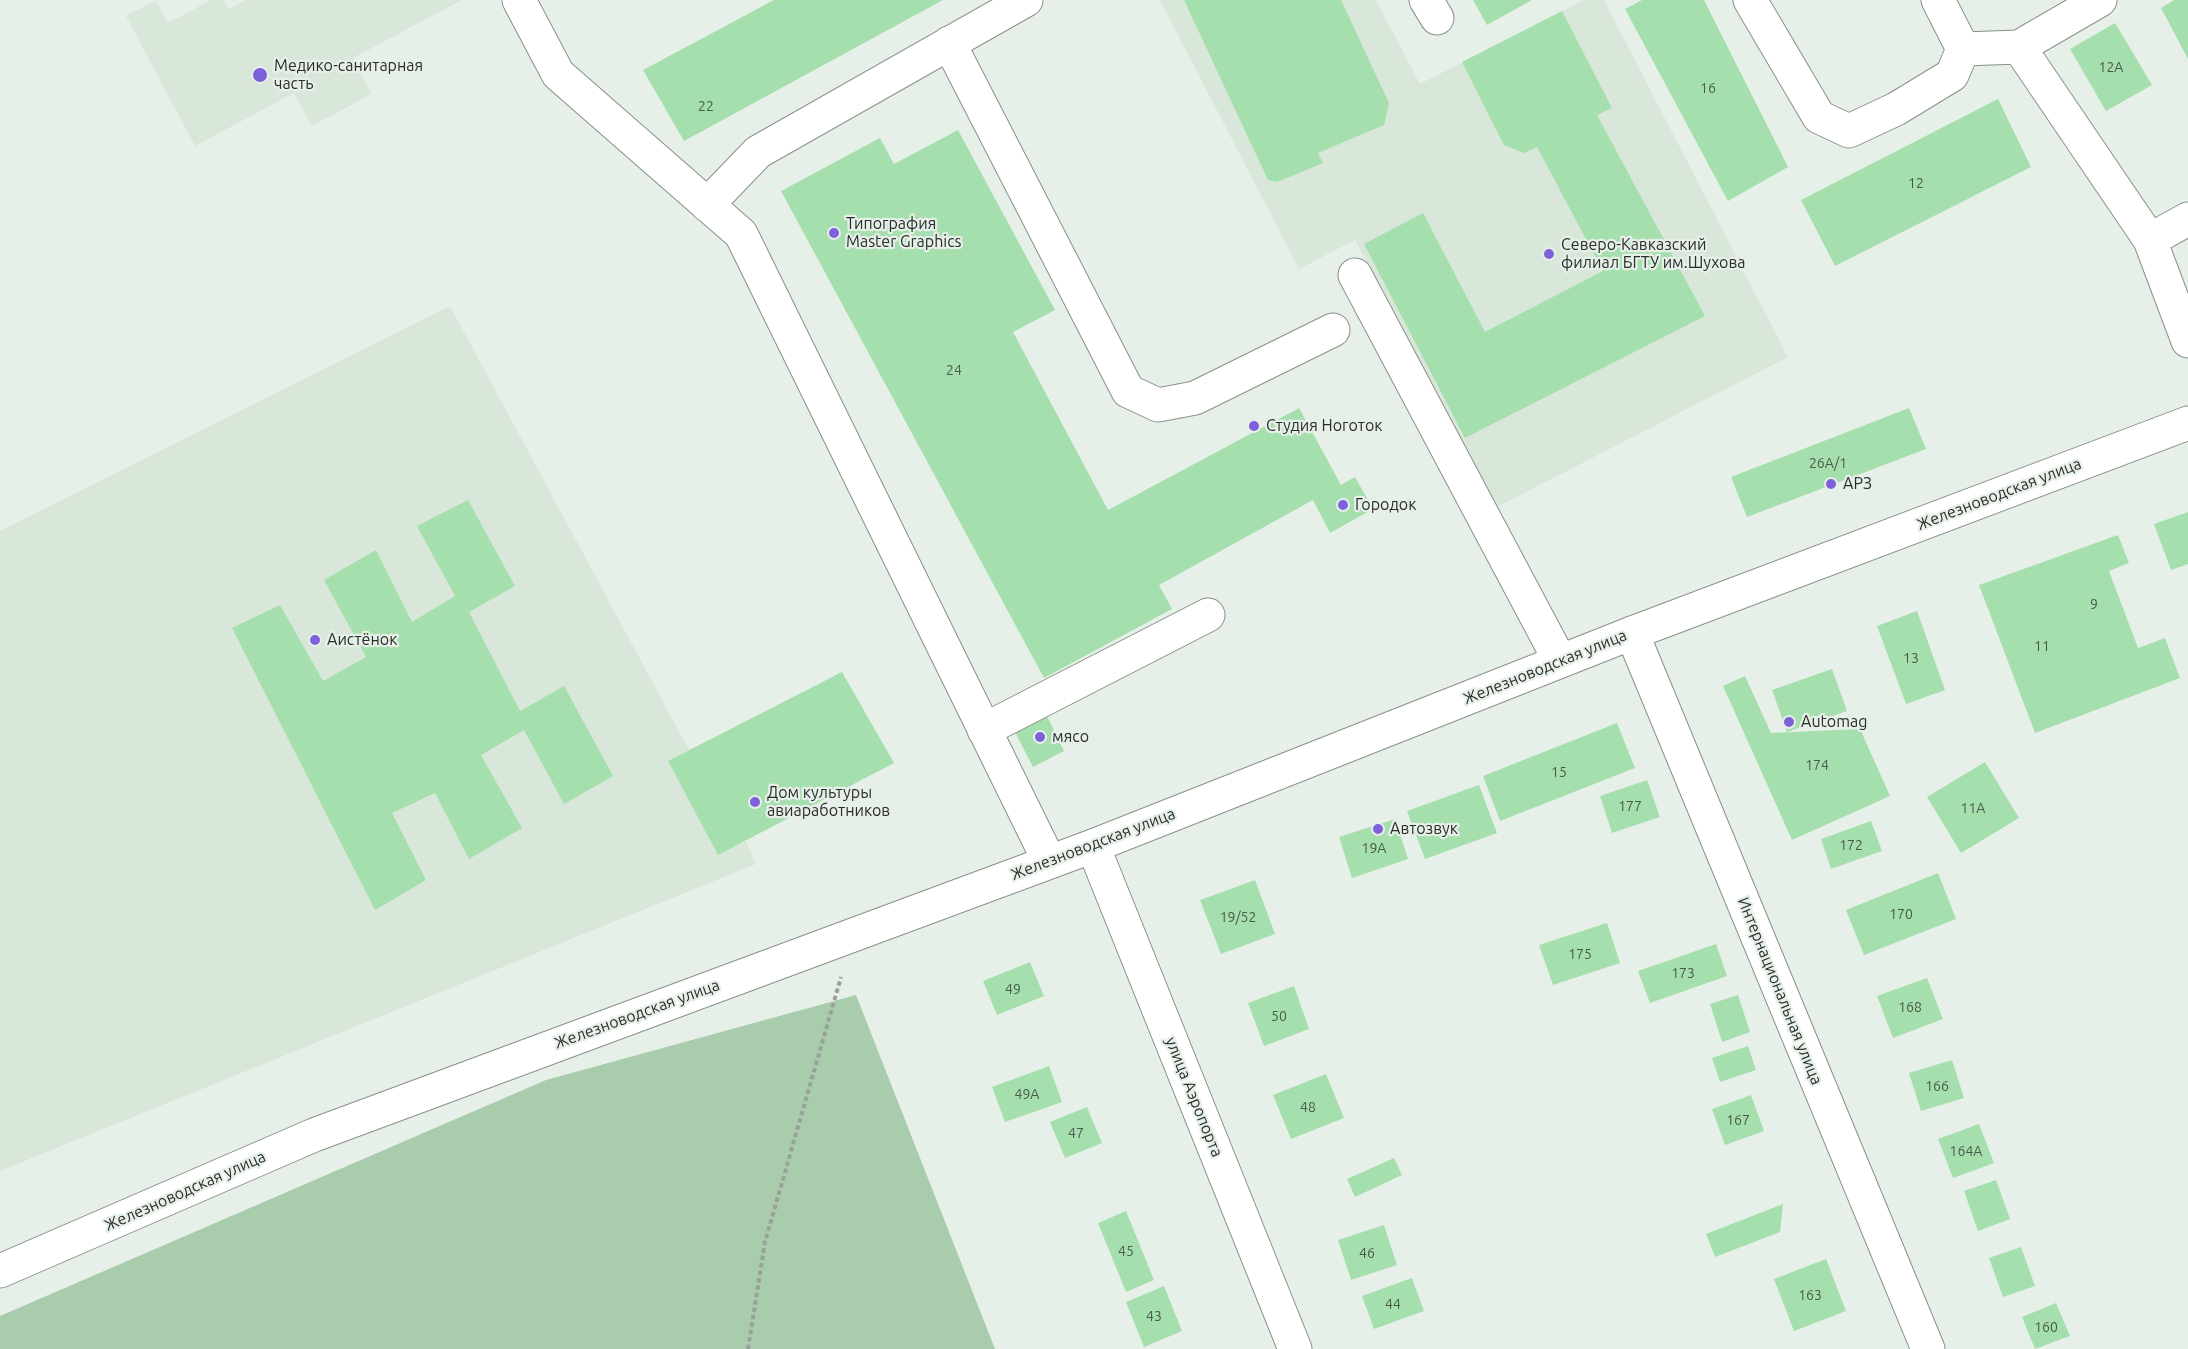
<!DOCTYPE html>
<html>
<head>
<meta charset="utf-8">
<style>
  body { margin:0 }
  canvas { display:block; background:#e7f0e8 }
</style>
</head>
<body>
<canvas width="2188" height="1349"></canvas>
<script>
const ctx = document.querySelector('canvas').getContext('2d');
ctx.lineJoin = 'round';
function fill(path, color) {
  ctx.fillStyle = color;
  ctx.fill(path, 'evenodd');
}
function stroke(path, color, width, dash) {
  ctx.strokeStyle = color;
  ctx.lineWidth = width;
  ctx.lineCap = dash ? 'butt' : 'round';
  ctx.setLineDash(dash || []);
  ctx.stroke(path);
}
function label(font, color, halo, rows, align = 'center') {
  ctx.font = font + ' Ubuntu,sans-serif';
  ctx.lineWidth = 4.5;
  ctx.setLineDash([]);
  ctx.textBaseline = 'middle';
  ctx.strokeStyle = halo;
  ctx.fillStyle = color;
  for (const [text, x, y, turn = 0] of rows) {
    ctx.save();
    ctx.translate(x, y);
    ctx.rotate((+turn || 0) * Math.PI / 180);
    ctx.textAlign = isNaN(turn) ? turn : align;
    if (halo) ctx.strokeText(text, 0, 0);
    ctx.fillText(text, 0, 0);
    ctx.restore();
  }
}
fill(new Path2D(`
  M156,0L168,23L211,0H224L229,9L245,0H462L353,58L372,94L312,126L294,93L195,146L126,16Z
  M1160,0H1376L1420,84L1584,0H1604L1788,357L1493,509L1355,240L1299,269Z
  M450,306L689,750L668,761L718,854L746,841L756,864L0,1171V531Z`), '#d8e7d9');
fill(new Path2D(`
  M856,995L995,1349H0V1316L546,1080Z`), '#a9ccad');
fill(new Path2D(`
  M774,0H943L684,141L643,70Z
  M1184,0H1341L1389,103L1384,125L1318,153L1323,163L1277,182L1268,180Z
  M1473,0H1532L1487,25Z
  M1642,0H1704L1788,167L1728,201L1625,9Z
  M2174,0H2188V59L2161,8Z
  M1562,11L1612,108L1597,115L1705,316L1465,438L1364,244L1423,213L1485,332L1603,271L1537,147L1524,153L1504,145L1462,62Z
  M2115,23L2152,85L2106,111L2070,49Z
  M1998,99L2031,167L1835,266L1801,200Z
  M958,130L1055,310L1013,332L1108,510L1299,408L1341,485L1355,477L1373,509L1330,533L1313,500L1159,585L1172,609L1044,678L781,191L880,138L894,164Z
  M1909,408L1926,449L1747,517L1731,477Z
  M468,500L515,586L469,612L520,711L564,686L613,776L564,804L524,730L481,755L522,828L469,859L435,793L392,813L426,880L375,910L232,628L280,605L323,681L366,657L324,580L376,550L412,622L455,596L417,526Z
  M2188,512V564L2171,570L2154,524Z
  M2118,535L2129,563L2109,571L2138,648L2165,638L2180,678L2035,733L1979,585Z
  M1917,611L1945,690L1906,704L1877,626Z
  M1832,669L1847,711L1787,732L1772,690Z
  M842,672L894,763L718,855L668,761Z
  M1745,676L1771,733L1860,729L1890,796L1792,840L1723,686Z
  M1046,714L1064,751L1033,767L1014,730Z
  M1617,723L1635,768L1500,821L1483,776Z
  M1985,762L2019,818L1961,853L1927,797Z
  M1647,780L1660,817L1612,833L1600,796Z
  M1479,785L1497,833L1425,859L1407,811Z
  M1395,819L1408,859L1352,878L1339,837Z
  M1871,821L1882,851L1831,869L1821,839Z
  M1938,873L1956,919L1864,955L1846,910Z
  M1255,880L1275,934L1221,954L1200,900Z
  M1607,923L1620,963L1553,985L1539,945Z
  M1716,944L1727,976L1650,1003L1638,971Z
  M1030,962L1044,996L997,1015L983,981Z
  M1927,978L1943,1019L1893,1038L1877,996Z
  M1294,986L1309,1029L1264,1046L1248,1003Z
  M1738,995L1750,1032L1722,1042L1710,1004Z
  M1748,1046L1756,1070L1720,1082L1712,1058Z
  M1952,1060L1964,1098L1921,1111L1909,1073Z
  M1049,1066L1062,1102L1005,1122L992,1087Z
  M1326,1074L1344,1118L1291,1139L1273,1095Z
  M1751,1095L1764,1131L1725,1145L1712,1109Z
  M1087,1107L1102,1143L1065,1158L1050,1122Z
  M1979,1124L1994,1163L1953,1178L1938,1139Z
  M1394,1158L1402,1175L1355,1197L1347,1179Z
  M1996,1180L2010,1219L1978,1231L1964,1191Z
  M1783,1204L1780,1232L1715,1257L1706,1234Z
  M1126,1211L1154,1280L1126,1292L1098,1223Z
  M1384,1225L1397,1265L1351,1280L1338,1240Z
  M2021,1247L2035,1286L2003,1297L1989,1258Z
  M1826,1259L1846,1311L1794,1331L1774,1279Z
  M1412,1278L1424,1311L1374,1329L1362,1296Z
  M1164,1286L1182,1331L1144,1347L1126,1302Z
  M2056,1303L2070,1336L2035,1349L2022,1317Z`), '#a5dfad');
const minor = new Path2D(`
  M519,0L558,74L741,234L1049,861
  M1426,0L1437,18
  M1750,0L1819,117L1849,131L1896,109L1952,75L1963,49L1938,0
  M949,43L1128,391L1158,405L1195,398L1333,330
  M2019,47L2150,240L2188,341
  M1963,49L2019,47L2100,0
  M707,205L758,152L1026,0
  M2150,240L2188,219
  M1355,275L1560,661
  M1632,633L1928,1349
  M984,730L1208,615
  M1093,846L1295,1349`);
const major = new Path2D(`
  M0,1271L314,1135L1093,846L1632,633L2188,423`);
stroke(minor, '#899189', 35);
stroke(major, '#899189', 35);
stroke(new Path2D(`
  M748,1349L765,1242L841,977`), '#9aa19b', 4, [4.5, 3]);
stroke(minor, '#fff', 33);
stroke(major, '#fff', 33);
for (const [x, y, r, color] of [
  [260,75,8,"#7d61db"],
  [834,233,6,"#7d61db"],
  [1549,254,6,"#7d61db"],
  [1254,426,6,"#7d61db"],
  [1831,484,6,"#7d61db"],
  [1343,505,6,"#7d61db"],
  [315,640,6,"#7d61db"],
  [1789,722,6,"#7d61db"],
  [1040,737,6,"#7d61db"],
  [755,802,6,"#7d61db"],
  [1378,829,6,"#7d61db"]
]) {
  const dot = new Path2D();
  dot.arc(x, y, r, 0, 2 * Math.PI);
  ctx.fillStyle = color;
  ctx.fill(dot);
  stroke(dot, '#e7f0e8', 2);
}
label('14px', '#495a4c', null, [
  ["12А",2111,67],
  ["16",1708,88],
  ["22",706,106],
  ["12",1916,183],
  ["24",954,370],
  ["26А/1",1828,463],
  ["9",2094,604],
  ["11",2042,646],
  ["13",1911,658],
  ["174",1817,765],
  ["15",1559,772],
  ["177",1630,806],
  ["11А",1973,808],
  ["172",1851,845],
  ["19А",1374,848],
  ["170",1901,914],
  ["19/52",1238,917],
  ["175",1580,954],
  ["173",1683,973],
  ["49",1013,989],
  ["168",1910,1007],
  ["50",1279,1016],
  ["166",1937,1086],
  ["49А",1027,1094],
  ["48",1308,1107],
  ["167",1738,1120],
  ["47",1076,1133],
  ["164А",1966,1151],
  ["45",1126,1251],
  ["46",1367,1253],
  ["163",1810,1295],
  ["44",1393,1304],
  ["43",1154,1316],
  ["160",2046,1327]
]);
label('16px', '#2a2e2b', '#e7f0e8', [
  ["Медико-санитарная",274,66],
  ["часть",274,84],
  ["Типография",846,224],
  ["Master Graphics",846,242],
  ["Северо-Кавказский",1561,245],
  ["филиал БГТУ им.Шухова",1561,263],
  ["Студия Ноготок",1266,426],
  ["АРЗ",1843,484],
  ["Городок",1355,505],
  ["Аистёнок",327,640],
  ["Automag",1801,722],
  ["мясо",1052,737],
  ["Дом культуры",767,793],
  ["авиаработников",767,811],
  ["Автозвук",1390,829]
], 'left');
label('16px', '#2a2e2b', '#e7f0e8', [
  ["Железноводская улица",1999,494,-21],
  ["Железноводская улица",1545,667,-22],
  ["Железноводская улица",1093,844,-21],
  ["Интернациональная улица",1780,991,68],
  ["Железноводская улица",637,1014,-20],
  ["улица Аэропорта",1194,1097,68],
  ["Железноводская улица",185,1191,-24]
]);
</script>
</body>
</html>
